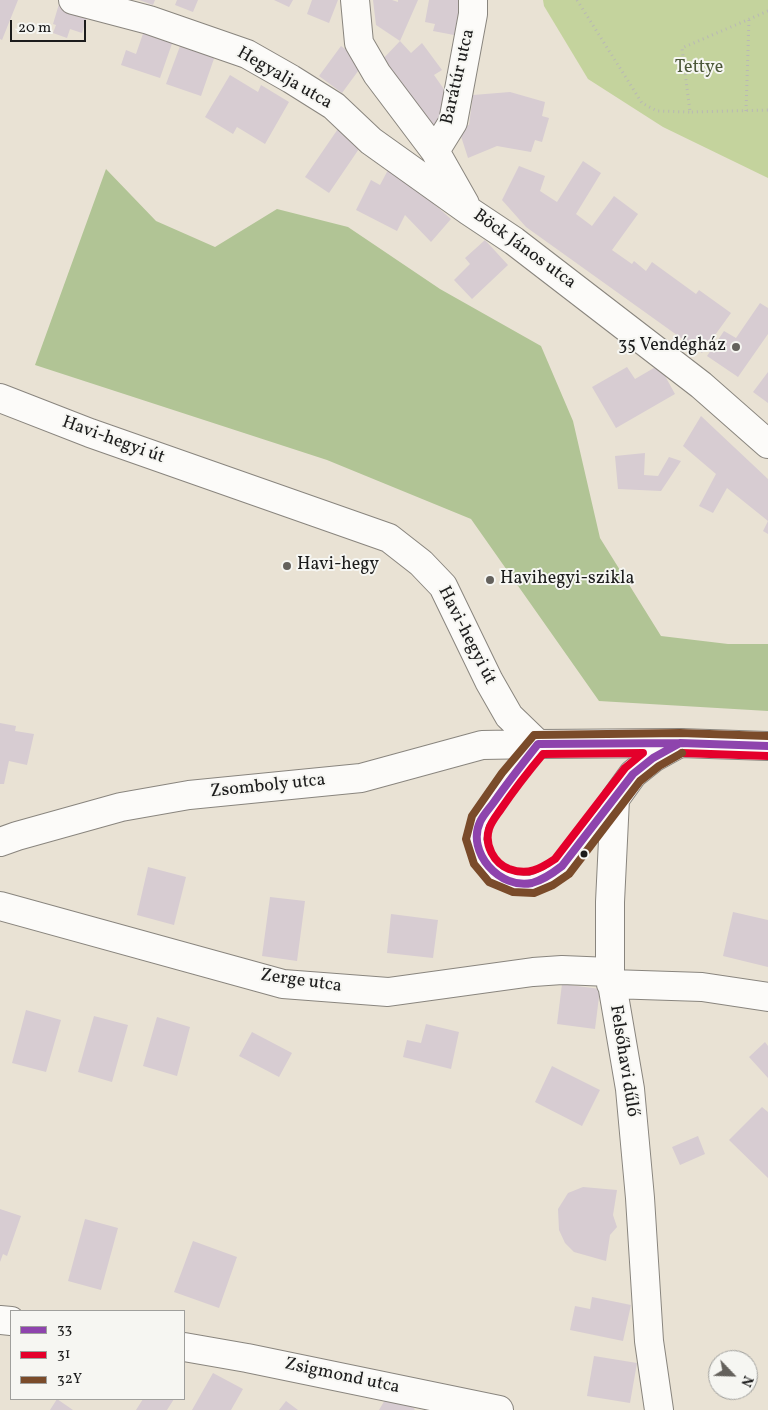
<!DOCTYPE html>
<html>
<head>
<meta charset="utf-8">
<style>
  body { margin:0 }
  #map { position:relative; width:768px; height:1410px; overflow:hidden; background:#e9e2d4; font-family:Vollkorn,serif }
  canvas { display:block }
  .legend { position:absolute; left:10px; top:1310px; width:175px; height:90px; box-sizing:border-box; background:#f6f6f2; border:1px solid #9f9f9c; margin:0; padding:6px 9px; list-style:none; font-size:15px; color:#1c1c1c }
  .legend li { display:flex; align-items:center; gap:10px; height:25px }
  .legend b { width:25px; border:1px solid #9f9f9c }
  .north { position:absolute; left:708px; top:1350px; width:50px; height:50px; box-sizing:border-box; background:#f6f6f2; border:1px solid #9f9f9c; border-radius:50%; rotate:114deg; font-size:14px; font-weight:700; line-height:20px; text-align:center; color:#1c1c1c }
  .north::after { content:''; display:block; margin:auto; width:18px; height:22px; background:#64615c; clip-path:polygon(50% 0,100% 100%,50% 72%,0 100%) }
  .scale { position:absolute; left:10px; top:20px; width:76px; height:22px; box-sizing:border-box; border:2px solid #1c1c1c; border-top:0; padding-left:6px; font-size:15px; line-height:18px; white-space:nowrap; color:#1c1c1c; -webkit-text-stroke:4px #f6f6f2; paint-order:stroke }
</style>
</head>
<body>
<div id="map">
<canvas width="768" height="1410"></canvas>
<ul class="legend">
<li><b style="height:6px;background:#8e44ad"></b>33</li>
<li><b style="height:6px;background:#e4002b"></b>31</li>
<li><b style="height:6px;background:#7a4b2a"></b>32Y</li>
</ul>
<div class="north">N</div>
<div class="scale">20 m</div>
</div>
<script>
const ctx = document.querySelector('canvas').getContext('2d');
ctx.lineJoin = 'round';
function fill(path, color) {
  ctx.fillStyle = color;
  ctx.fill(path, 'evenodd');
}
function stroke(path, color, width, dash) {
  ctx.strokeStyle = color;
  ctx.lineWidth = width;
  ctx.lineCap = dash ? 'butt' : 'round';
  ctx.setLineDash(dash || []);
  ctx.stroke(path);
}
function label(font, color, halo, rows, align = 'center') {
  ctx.font = font + ' Vollkorn,serif';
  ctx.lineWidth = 4;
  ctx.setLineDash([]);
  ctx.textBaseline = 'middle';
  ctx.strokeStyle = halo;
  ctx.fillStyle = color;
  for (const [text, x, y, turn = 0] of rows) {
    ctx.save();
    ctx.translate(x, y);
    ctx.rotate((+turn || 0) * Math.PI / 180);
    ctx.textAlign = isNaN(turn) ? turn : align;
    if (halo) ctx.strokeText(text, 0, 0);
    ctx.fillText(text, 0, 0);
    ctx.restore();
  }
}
fill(new Path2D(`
  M543,0H768V178L663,127L588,79L544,6Z`), '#c4d39d');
fill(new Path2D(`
  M106,169L156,221L215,247L277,209L348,227L440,289L541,346L573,421L600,538L661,636L728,644H768V711L599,701L471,519L327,460L35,365Z`), '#b1c495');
fill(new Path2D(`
  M0,0H18L2,40L0,39Z
  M139,0H155L153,5Z
  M177,0H198L193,12L175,5Z
  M274,0H293L289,7Z
  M312,0H338L329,23L307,14Z
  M373,0H392L398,2V0H418L400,41L376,25Z
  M429,0H461L454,35L433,31L435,24L425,22Z
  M59,4L88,14L82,33L70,29L67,38L53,33L56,25L53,24Z
  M146,25L175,35L160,78L121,65L126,50L136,54Z
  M183,38L217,50L201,96L166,84Z
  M400,41L411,53L422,43L442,70L434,75L448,95V114L430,127L380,62Z
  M341,46L364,63L342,93L319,76Z
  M230,75L258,92L261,85L289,102L265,144L237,127L233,134L205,117Z
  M510,92L545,102L542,116L549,118L542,142L535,140L531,152L497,146L468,158L458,127L469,125L473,95Z
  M342,123L365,140L329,193L305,177Z
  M583,161L601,173L576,214L592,226L614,196L638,214L612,250L632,264L634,261L646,271L652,262L696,294L699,290L731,313L702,353L526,227L502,200L519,166L545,176L540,191L557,202Z
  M388,170L407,180L451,219L431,242L405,215L397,231L356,210L371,180L380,185Z
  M485,240L508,265L472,299L454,280L470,264L465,258Z
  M760,303L768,308V334L738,377L707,356L724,331L736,338Z
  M659,365L675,394L616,428L592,387L627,367L635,379Z
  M768,372V403L753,392Z
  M701,416L768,479V534L763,531L768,521L727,488L713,513L699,506L716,474L683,446Z
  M645,453L644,475L658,476L669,457L681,461L661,491L618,489L615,456Z
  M0,723L16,726L15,731L34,734L27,765L9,761L4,784H0Z
  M148,867L186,877L174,925L137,915Z
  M270,897L305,901L297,961L262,956Z
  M733,912L768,920V967L723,956Z
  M391,914L438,920L433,958L387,953Z
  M562,984L600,989L595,1029L557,1024Z
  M26,1010L61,1020L46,1072L12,1063Z
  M94,1016L128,1025L112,1082L78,1072Z
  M157,1017L190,1027L177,1076L143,1066Z
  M426,1024L459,1032L451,1069L403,1057L407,1040L421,1043Z
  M252,1032L292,1053L279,1077L239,1056Z
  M765,1042L768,1046V1078L749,1057Z
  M552,1066L600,1090L582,1126L535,1102Z
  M762,1107L768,1112V1178L729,1140Z
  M698,1136L705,1154L680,1165L672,1147Z
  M583,1187L617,1190L613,1215L617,1227L610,1235L606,1261L574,1252L565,1243L559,1230L558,1209L568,1193Z
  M0,1209L21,1216L7,1256L3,1254L0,1262Z
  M85,1219L118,1228L101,1290L68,1281Z
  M193,1241L237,1257L219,1308L174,1292Z
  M592,1297L631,1305L623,1341L570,1330L575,1306L590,1309Z
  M594,1356L637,1363L630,1403L587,1396Z
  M213,1373L243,1389L231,1410H192Z
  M389,1393L415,1409L414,1410H379Z
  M57,1399L73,1410H50Z
  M143,1399H174L167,1410H136Z
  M286,1401L298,1410H279Z`), '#d7ccd2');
const lane = new Path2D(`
  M538,744L510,779L480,822L476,840L483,859L497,875L515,882L531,883L548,876L562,866L612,803`);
const street = new Path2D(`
  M73,0L149,20L247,54L291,79L334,106L371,141L469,211L514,241L701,385L768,444
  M355,0L359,43L377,74L435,151L465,204
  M435,151L453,122L473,14V0
  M0,398L90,433L389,538L421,563L443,586L489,681L509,716L538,744
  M0,842L17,836L121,807L189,795L361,778L482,745L538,744
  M0,906L283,984L388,992L533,972L562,970L610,972
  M611,984L702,987L768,997
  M0,1320L11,1321
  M184,1347L247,1358L499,1410
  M659,1410L649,1341L640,1198L630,1089L610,972V902L615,799L633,774L653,758L680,743`);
const secondary = new Path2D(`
  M538,744L680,743L768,746`);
stroke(lane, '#89857e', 16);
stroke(street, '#89857e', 30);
stroke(secondary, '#89857e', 30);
stroke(new Path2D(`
  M577,0L642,103L657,111L690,112
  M768,11L682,48L690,112L768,110
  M746,111L749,19`), '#b9b8b5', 3, [1, 4]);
stroke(lane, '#fcfbf9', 14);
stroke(street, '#fcfbf9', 28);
stroke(secondary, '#fcfbf9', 28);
stroke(new Path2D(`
  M680,743L768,746
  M680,743L653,758L633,774L562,866C553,873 543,880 532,883C500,890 466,852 480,822C483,815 489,809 494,802C508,782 523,763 538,744Z`), '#8e44ad', 8);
stroke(new Path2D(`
  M643,753L625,768L555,859C540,869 528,876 509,869C494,863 484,845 489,829C491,822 497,815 501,809C514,790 528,772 543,754Z
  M682,753L768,756`), '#e4002b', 8);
stroke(new Path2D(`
  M682,753L659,766L640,781L569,874L553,885L534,893L513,892L489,882L474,864L466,839L472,816L502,773L534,735L680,733L768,736`), '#7a4b2a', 8);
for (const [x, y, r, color] of [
  [736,347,5,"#64615c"],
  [287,566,5,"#64615c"],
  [490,580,5,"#64615c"],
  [584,854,4.5,"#1c1c1c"]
]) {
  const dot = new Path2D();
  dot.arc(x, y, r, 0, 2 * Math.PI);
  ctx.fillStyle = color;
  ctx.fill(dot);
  stroke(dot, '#f6f6f2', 2);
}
label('18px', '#4c5839', '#f6f6f2', [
  ["Tettye",699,69]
]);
label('18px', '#1c1c1c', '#f6f6f2', [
  ["Barátúr utca",459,77,-77],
  ["Hegyalja utca",284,79,30],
  ["Böck János utca",524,250,36],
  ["Havi-hegyi út",113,441,20],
  ["Havi-hegyi út",466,636,63],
  ["Zsomboly utca",268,787,-6],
  ["Zerge utca",301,982,8],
  ["Felsőhavi dűlő",623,1061,81],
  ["Zsigmond utca",342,1377,12]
]);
label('18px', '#1c1c1c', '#f6f6f2', [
  ["35 Vendégház",726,347,"right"],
  ["Havi-hegy",297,566],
  ["Havihegyi-szikla",500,580]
], 'left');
</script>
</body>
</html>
